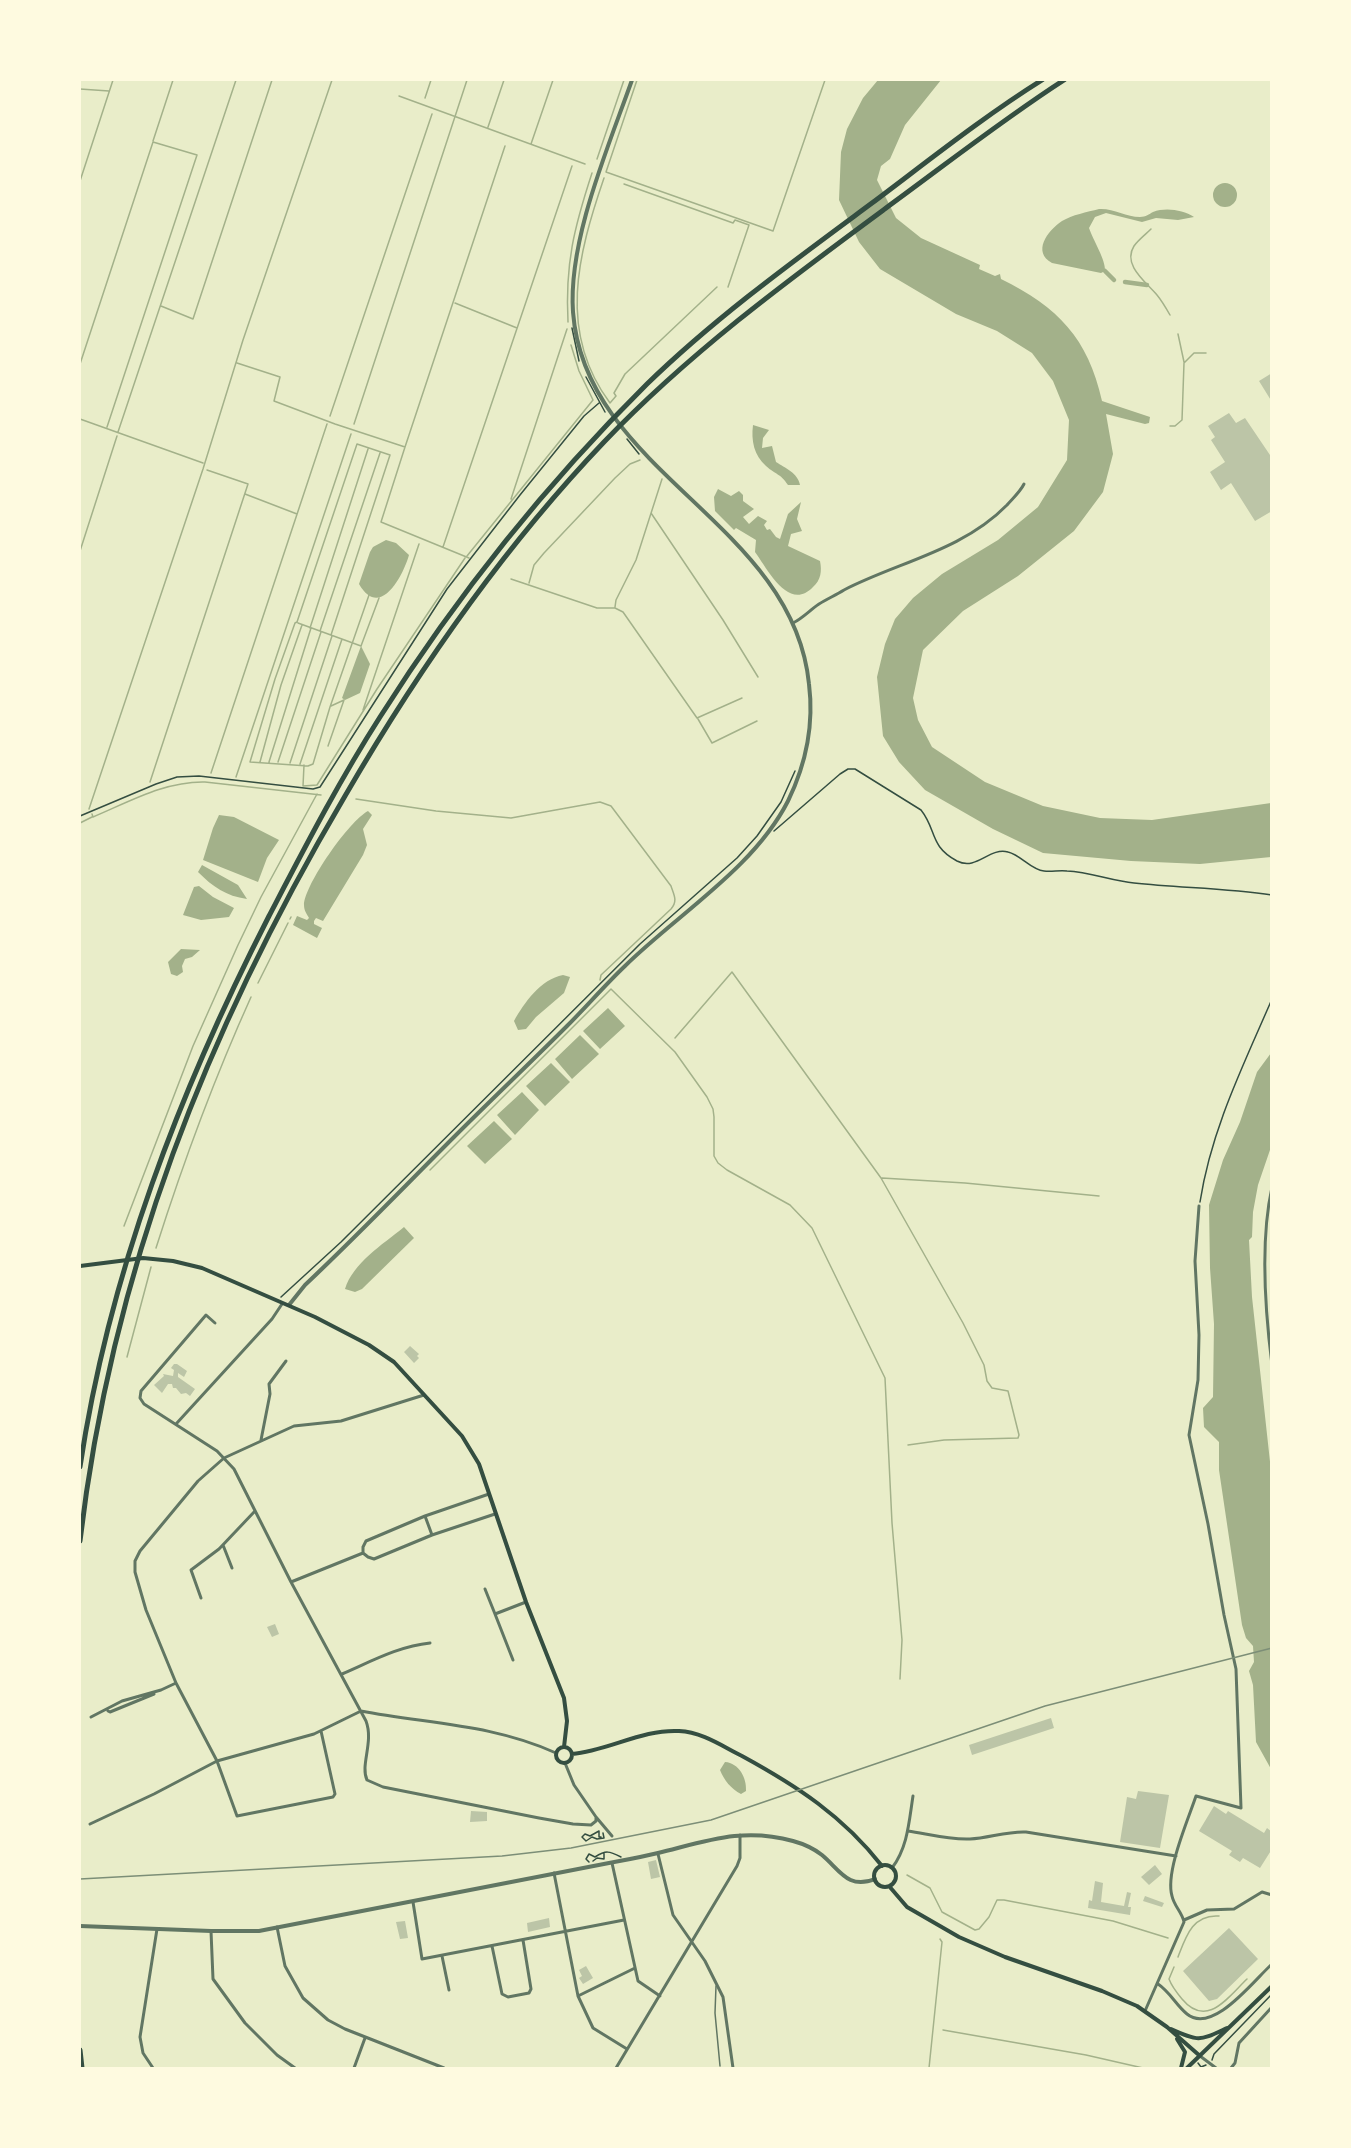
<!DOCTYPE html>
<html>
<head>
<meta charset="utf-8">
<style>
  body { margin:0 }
  #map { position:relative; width:1351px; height:2148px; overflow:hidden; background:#e9edc9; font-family:Jost,sans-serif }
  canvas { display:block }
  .frame { position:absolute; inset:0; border:81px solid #fefae0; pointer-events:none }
</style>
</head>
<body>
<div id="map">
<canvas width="1351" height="2148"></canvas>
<div class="frame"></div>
</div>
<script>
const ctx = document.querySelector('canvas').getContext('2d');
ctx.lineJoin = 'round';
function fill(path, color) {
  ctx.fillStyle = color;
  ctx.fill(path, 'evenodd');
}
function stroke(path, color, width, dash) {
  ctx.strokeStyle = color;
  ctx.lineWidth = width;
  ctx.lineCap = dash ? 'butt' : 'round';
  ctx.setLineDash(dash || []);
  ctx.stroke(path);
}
fill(new Path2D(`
  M878,80H941L905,125L890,159L881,166L877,180L896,218L921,238L980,265L979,269L995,276L1000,274L1001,279C1058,307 1088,338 1102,401L1150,417L1149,423L1145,424L1106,414L1113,454L1103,492L1074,531L1018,576L963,611L923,650L913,698L918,720L932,747L985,782L1043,806L1100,818L1152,820L1271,803V857L1200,864L1131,861L1043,853L993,829L925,790L899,762L883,736L877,677L885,644L895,619L913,598L942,574L998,540L1038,507L1067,460L1069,420L1053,381L1032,353L997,331L956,314L880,269L859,242L839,200L841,152L847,129L863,98Z
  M1213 195a12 12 0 1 1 24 0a12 12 0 1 1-24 0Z
  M1099,209C1113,208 1126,217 1140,217C1146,217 1149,214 1153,212C1166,207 1183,210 1194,217L1178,220L1156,218L1142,222L1106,213L1095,217L1089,228C1093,240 1106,260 1105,271L1101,273L1052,263C1032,252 1047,231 1062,221C1072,215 1087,212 1099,209Z
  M753,425L769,430L763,438L762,448L772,446L776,462C785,468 798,473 800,485H788C780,473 776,475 766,466C754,455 751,441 753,425Z
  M718,489L731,496L739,491L743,495V501L754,509L743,517L749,524L758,516L767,521L764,525L767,530L770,529L776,537L780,539L788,514L801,502L797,519L802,531L791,534L788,546L820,561C822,571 821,580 813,587C789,612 768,570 755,552L756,540L736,528L734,530L715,511L714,497Z
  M386,540L396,543L409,555C403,576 380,620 359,584L370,552L373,547Z
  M361,646L370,664L360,693L345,700L342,698Z
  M368,811L372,815L363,829L367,845L363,855L323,921L316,918L314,921V924L322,928L317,938L293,925L297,916L307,920L309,918C307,914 304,911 304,905C305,884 349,821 368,811Z
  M219,815L234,817L279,840L267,858L258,882L203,860L213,828Z
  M202,865L238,885L247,899C226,896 213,887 198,872Z
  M199,886L213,897L234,908L229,917L201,920L183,915L194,887Z
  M181,949L200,950L192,957L185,959L182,966L183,972L177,976L171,974L168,962Z
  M563,975L570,977L564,993L536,1017L526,1029L518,1030L514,1021C524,1003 541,979 563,975Z
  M608,1008L625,1026L600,1049L583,1031Z
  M580,1035L599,1054L572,1079L555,1059Z
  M1271,1053V1147L1258,1185L1253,1212L1252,1237L1249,1240L1252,1297L1272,1480L1271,1769L1256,1742L1253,1685L1249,1671L1254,1662L1253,1646L1246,1638L1242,1625L1219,1470V1442L1204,1427L1203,1408L1213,1397L1214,1324L1210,1268L1209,1205L1223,1160L1240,1122L1257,1072Z
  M551,1063L570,1082L545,1106L526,1086Z
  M522,1092L539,1110L515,1135L497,1115Z
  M494,1121L512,1139L485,1164L467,1146Z
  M404,1227L414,1238L362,1289L355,1292L345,1289C353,1263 382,1245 404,1227Z
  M725,1762C739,1763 747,1778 746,1791L741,1794C731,1789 724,1780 720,1770Z`), '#a3b18a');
stroke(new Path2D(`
  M637,80L606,172L773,231L825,80
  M80,89L109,91
  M399,96L585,164
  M425,98L431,80
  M488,127L504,80
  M153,141L173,80
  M531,144L553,80
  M597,159L624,80
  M604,178C578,254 557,332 610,403L616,396L614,393L625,374L717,287
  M80,181L113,80
  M624,184L733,223L735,220L749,225L728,287
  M1151,229C1146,234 1138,240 1134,246C1122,265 1146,282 1157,295C1162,301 1166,308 1170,315
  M455,303L517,328
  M161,306L193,319L272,80
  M568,322C565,264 574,228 592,173
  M1178,334L1184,362
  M237,363L280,377L274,401L335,424L405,447L381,522L469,558
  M80,364L153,142L197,155L107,427
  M330,416L432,114
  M80,419L203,463
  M354,424L467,80
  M1170,426H1175L1182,420L1184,363L1194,353H1206
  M118,432L236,80
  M405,447L505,146
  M245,494L297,514
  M511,499L567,329
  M651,513L723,620L758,677
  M443,547L572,166
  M80,551L117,436
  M467,556L593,400L579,371L571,345
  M511,579L597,608H615L623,612L697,718L742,698
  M529,583L534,565L544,553L615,478L630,464L640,460
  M615,607L616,600L636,560L662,479
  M298,623L361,646L379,598
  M310,628L368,449
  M320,631L380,453
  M331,635L390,455L357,444L297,622L295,623L275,679L250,762L308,766L313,764L330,707L369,595
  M363,710L419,544
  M698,719L712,743L757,721
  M328,746L344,700L331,706
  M260,762L281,685L302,625
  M269,762L311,628
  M278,762L321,632
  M290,763L332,636
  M300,764L342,639
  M304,765L303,786L317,785L377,689L465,558
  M211,773L327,424
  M236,777L351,434
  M150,782L248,484L207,470
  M356,799L436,811L511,818L600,802L611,806L671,886C674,895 678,901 671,909L601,975L600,980
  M89,809L203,469L243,340L332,80
  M92,814L93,817C129,802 165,781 205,782L321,795
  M80,823L92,817
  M290,919L291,917
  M258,983L288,923
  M675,1038L732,972L881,1178L963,1323L984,1365L987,1381L992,1388L1008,1391L1019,1435L1018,1438L944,1440L908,1445
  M430,1170L611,989L675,1052L707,1097L713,1109L714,1117V1156L718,1163L727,1170L790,1205L812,1228L885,1378L892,1523L902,1640L900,1679
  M882,1178L965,1183L1099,1196
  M124,1226L193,1046L238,945L261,897L317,794
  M156,1248C183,1163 214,1079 251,997
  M127,1357L151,1267
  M907,1875L930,1888L942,1912L975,1930L979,1929L989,1917L997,1900H1004L1113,1921L1168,1938
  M1178,1957C1186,1936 1193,1914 1219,1916
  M1174,1967L1169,1979C1172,1987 1177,1993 1182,1999C1207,2029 1228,1997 1247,1979
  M943,2030L1086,2055L1143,2068
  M929,2068L942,1942L940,1939`), '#a3b18a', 1.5);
stroke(new Path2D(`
  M1105,271L1114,280
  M1125,282L1147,285`), '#a3b18a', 4.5);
fill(new Path2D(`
  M1272,373V402L1259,381Z
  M1229,413L1236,423L1245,418L1272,458V511L1255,521L1231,483L1221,490L1210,472L1225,462L1211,440L1215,437L1208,426Z
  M410,1346L419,1354L417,1356L419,1358L414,1363L404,1352Z
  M174,1364H177L187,1371L184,1377L178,1373V1377L195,1389L190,1396L186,1393L181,1394L176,1388H173L172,1384H168L162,1393L154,1385L164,1376L163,1374L173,1376L174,1370L171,1368Z
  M275,1624L279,1634L272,1637L267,1627Z
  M1051,1718L1054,1728L972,1755L969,1745Z
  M1138,1791L1169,1795L1160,1848L1120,1842L1127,1797L1136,1799Z
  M1214,1806L1226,1814L1228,1811L1264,1833L1267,1828L1272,1832V1849L1260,1868L1243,1858L1240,1862L1229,1855L1232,1851L1199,1831Z
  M471,1811L487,1812V1821L470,1822Z
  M656,1860L660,1877L651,1879L648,1862Z
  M1155,1865L1162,1874L1149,1885L1141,1877Z
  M1095,1881L1103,1883L1101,1902L1124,1906L1127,1892L1131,1893L1128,1907H1131L1130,1915L1088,1908L1089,1900L1092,1901Z
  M1145,1896L1164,1903L1162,1907L1143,1901Z
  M549,1918L550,1927L528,1932L527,1923Z
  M405,1921L408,1938L400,1939L396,1922Z
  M1229,1928L1258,1959L1217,1999L1209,2001L1183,1971Z
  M586,1966L593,1978L583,1984L579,1978L582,1976L579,1970Z`), '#bcc5a7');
stroke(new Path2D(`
  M572,328L579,361
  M586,377L605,412
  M627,439L639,454
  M80,816L156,784L177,777L199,776L313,789L320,787L447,589L520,495L584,416L599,403
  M774,831L840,774L848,769H855L921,810C937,830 929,846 957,861C977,871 989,847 1008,852C1021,855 1031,870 1044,871C1052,872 1059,870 1067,871C1090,872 1112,881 1134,883C1180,888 1226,888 1272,895
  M1200,1202C1211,1130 1243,1066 1272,999
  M281,1297L341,1242L640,944L737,858L757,836L781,802L795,771
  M601,1837H599V1831L590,1836L585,1834L582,1837L586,1841L592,1837L597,1839L604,1838L603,1833
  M593,1861L597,1858L604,1859V1853
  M589,1862L586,1859L589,1854L595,1857C606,1850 609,1851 621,1857
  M1212,2060L1214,2054L1272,1994
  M1198,2063L1201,2067L1206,2065`), '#344e41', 1.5);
stroke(new Path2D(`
  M716,1986L715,2013L720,2066`), '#617663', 1.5);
stroke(new Path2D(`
  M793,623C803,618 810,610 819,604C827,599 836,595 844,590C898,562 962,551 1007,505C1013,498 1020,492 1024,484
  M1272,1187C1260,1241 1265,1310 1272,1365
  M215,1323L206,1315L141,1391L140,1398L144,1404L217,1451L234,1469L291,1582L366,1721C374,1742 360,1765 367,1780L383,1787L539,1818L573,1824L591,1825L596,1821V1817L574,1785L565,1763
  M176,1424L272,1319L282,1304
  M261,1440L270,1394L269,1384L286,1361
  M489,1494L425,1516L366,1541L363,1547V1553L368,1557L374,1559L432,1535L495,1514
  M425,1516L432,1535
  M223,1545L232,1568
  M291,1582L363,1553
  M485,1589L495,1614
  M201,1598L191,1570L219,1549L255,1511
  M513,1660L495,1614L526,1602
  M342,1674C370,1662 399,1646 430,1643
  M108,1711L110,1712L154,1694
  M361,1711C429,1724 492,1724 556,1753
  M91,1717L122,1701L161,1690L176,1683
  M321,1731L335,1794L333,1797L237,1816L217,1761L176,1683L146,1610L135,1572V1561L140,1551L198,1481L224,1458L294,1426L341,1421L424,1395
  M596,1817L612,1836
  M90,1824L154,1794L217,1761L314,1734L361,1711
  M908,1831C928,1834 949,1840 970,1839C989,1838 1007,1831 1026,1832L1176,1856
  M658,1854L673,1915L705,1961L723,1997L733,2068
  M612,1863L638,1981L660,1996
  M892,1868C908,1847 909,1821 913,1796
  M554,1873L578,1996L593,2028L627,2049
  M413,1902L422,1959L624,1920
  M1184,1920L1207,1910L1234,1909L1262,1892L1272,1895
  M277,1927L285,1966L303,1998L328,2020L345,2029L444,2068
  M211,1931L213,1979L245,2023L277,2055L295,2068
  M492,1946L502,1994L508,1997L529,1993L531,1989L523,1940
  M442,1956L449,1990
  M1158,1984C1170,1992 1176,2005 1187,2014C1213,2035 1254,1980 1272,1964
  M578,1996L635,1968
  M1145,2011L1184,1922C1182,1912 1174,1906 1172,1896C1165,1872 1188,1820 1196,1796L1241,1808L1236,1669L1224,1615L1208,1524L1189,1435L1198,1380L1199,1335L1195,1261L1199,1206
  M1200,2056L1216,2068
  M153,2068L143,2053L140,2037L157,1929
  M354,2068L365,2038
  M616,2068L737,1866L740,1858V1835
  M1231,2068L1235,2063L1239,2043L1272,2007`), '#617663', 3);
stroke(new Path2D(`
  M289,1305L305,1285C356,1237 405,1186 454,1137C492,1099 530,1063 567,1026C587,1006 605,985 625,966C678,914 754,868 788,801C806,764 814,724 809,684C793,522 585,473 573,312C568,240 608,148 632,80
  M80,1926L211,1931H259L609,1863C625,1860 642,1857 658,1853C707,1841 743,1827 793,1841C804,1844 813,1848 822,1855C840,1870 848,1890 875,1879`), '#617663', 4);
stroke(new Path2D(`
  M80,1266L143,1258L173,1261L202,1268L315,1317L369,1345L394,1362L462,1436L479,1464L526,1602L564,1698L567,1721L564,1747
  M556 1755a8 8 0 1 1 16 0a8 8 0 1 1-16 0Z
  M572,1754C608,1751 642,1729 679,1731C702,1732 722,1746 742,1756C797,1786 843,1816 882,1866
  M874 1876a11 11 0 1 1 22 0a11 11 0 1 1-22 0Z
  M889,1886L907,1907L959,1937L1005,1957L1102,1991L1137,2006L1167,2027L1200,2056
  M1171,2029C1200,2042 1199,2041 1227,2028
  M1177,2039L1185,2052L1181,2068
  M1187,2068L1272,1986`), '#344e41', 4);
stroke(new Path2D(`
  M80,1467C109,1273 180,1090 269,916C304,849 339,781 380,717C456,597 546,484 647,384C716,317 795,260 872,203C928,161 983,117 1042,80
  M80,1541C112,1269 207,1030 345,796C418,670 503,548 604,442C689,353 787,281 886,208C945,165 1002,120 1064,80
  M80,2050L82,2068`), '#344e41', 5);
stroke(new Path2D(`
  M80,1879L502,1856L571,1848L711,1820L1045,1706L1272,1648`), '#7c8e77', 1.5);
</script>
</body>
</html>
